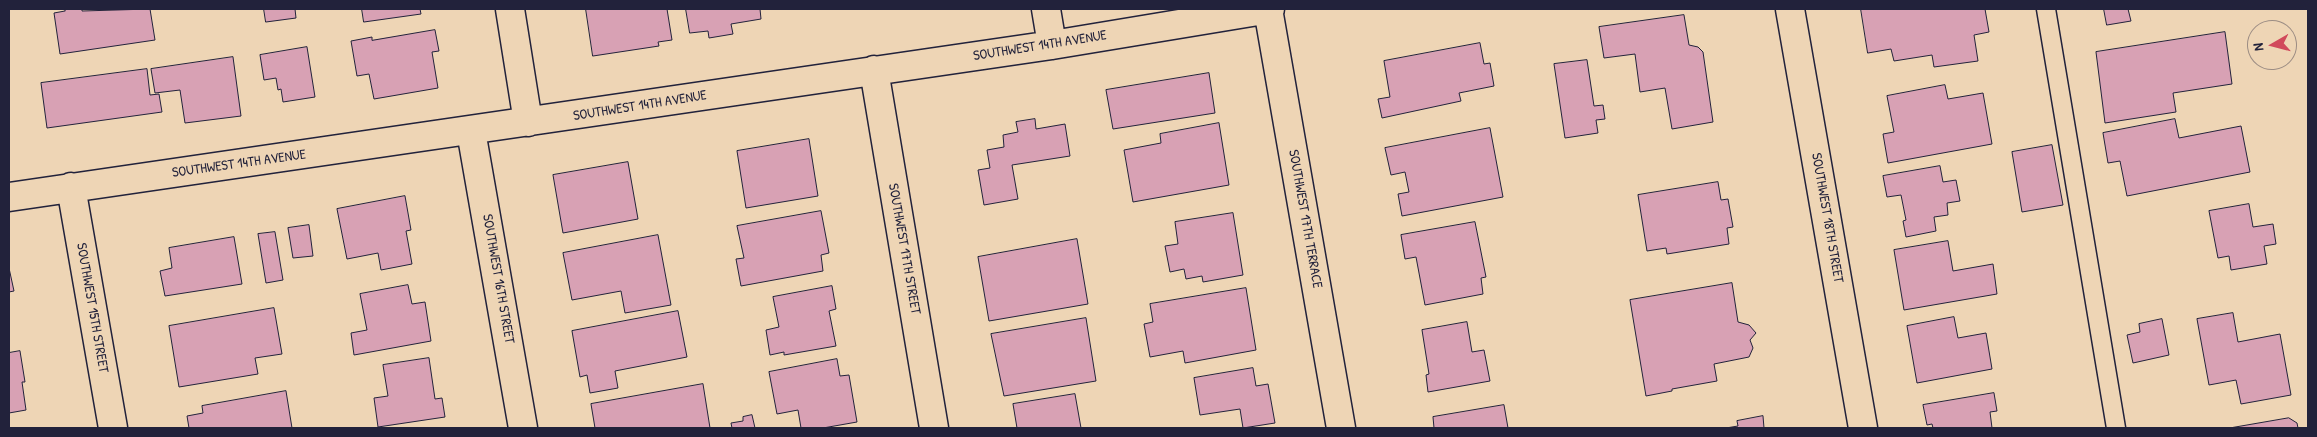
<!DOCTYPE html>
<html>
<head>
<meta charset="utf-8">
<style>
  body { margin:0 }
  #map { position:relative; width:2317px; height:437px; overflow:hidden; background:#eed5b5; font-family:"Patrick Hand",sans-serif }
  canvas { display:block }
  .frame { position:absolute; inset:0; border:10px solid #22223b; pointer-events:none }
  .north { position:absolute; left:2247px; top:20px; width:50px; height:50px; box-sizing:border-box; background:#eed5b5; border:1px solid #9c8d84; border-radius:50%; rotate:262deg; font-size:14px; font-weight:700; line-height:20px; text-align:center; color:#22223b }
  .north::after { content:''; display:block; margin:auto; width:18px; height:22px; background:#d1495b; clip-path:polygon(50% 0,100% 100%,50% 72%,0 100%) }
</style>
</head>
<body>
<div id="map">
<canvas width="2317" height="437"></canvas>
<div class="frame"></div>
<div class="north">N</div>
</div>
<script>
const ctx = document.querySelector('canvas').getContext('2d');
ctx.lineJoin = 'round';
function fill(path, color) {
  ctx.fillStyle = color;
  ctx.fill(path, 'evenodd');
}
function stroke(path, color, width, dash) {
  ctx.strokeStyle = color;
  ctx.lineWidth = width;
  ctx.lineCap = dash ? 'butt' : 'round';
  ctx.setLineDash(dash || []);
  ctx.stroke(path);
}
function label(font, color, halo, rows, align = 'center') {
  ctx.font = font + ' "Patrick Hand",sans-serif';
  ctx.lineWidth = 5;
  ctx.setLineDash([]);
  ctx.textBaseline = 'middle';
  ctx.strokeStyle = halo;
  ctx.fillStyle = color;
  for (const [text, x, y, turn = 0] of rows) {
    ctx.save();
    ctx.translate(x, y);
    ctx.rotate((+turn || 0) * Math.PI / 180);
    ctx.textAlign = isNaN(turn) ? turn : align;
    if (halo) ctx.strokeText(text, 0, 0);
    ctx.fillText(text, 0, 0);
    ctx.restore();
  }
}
const building = new Path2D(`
  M64,9H82V11L150,9L155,40L60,54L54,13L65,11Z
  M264,9H295L296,18L266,22Z
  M362,9H420L421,14L364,22Z
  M586,9H667L672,40L658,42L659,46L593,56Z
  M686,9H760L761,19L731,24L733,34L709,38L708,31L690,33Z
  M1861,9H1985L1989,32L1974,35L1978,61L1934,67L1932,55L1894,61L1891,49L1868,53Z
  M2104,9H2128L2131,21L2107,25Z
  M1684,15L1689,45L1698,47L1703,52L1713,122L1672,129L1665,88L1640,92L1635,54L1604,58L1599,27Z
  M435,30L439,51L432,52L438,88L374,99L369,74L357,76L351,41L372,37V40Z
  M2225,32L2232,84L2173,93L2176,112L2105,123L2096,52Z
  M1480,43L1484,64L1490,63L1494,86L1459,93L1461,101L1382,118L1378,99L1390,97L1384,61Z
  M307,47L315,97L283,102L281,89L278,90L276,78L264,80L260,55Z
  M233,57L241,116L185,123L180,90L155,93L151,69Z
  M1587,60L1594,106L1603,105L1605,119L1596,120L1598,133L1565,138L1554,64Z
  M147,69L150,95L159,94L162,112L47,128L41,83Z
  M1209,73L1215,113L1113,129L1106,90Z
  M1945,85L1948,99L1983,93L1992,144L1888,163L1883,134L1894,132L1887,96Z
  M1035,119L1036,129L1065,124L1070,156L1012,165L1018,199L984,205L978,170L990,168L987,150L1004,147L1003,135L1018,132L1016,122Z
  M2175,119L2179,138L2241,126L2250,172L2127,196L2120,161L2108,163L2103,133Z
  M1219,123L1229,185L1133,202L1124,150L1161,143L1160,134Z
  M1490,128L1503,197L1402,216L1398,194L1409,192L1405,172L1391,175L1385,148Z
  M809,139L818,196L746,208L737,151Z
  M2052,145L2063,205L2022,212L2012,152Z
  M628,162L638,219L563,233L553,175Z
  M1940,166L1943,182L1956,180L1960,201L1947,203L1948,215L1934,217L1936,231L1906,237L1903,221L1906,220L1901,195L1887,197L1883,176Z
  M1718,182L1721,200L1728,199L1733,227L1727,228L1729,244L1667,254L1666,248L1647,251L1638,195Z
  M405,196L411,230L406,231L412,264L381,270L378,253L347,259L337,209Z
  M2249,204L2253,227L2273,224L2276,244L2264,246L2267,264L2231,270L2229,256L2218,258L2209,211Z
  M821,211L829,253L821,255L823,271L741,286L736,259L744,258L737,226Z
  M1233,213L1243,275L1203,282L1202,276L1186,279L1184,269L1170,272L1165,246L1178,244L1175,222Z
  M1475,222L1486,277L1481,278L1483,294L1425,305L1416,257L1405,259L1401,235Z
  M309,225L313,256L293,258L288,228Z
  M275,232L283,280L266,283L258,234Z
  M658,235L671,305L625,313L621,291L572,300L563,253Z
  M234,237L242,284L165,296L160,271L172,268L169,248Z
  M1077,239L1088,304L989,321L978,257Z
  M1948,241L1953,271L1993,264L1997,294L1904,310L1894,250Z
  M9,268L14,291L9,292Z
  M1732,283L1738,322L1749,325L1756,333L1750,340L1753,348L1749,357L1714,364L1717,381L1672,389V391L1646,396L1630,300Z
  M408,285L412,304L425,302L431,341L354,355L351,333L367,330L360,294Z
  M832,286L836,309L829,311L836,346L784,355V352L770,355L766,330L779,327L773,297Z
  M1246,288L1256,350L1185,363L1183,351L1150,357L1144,324L1153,322L1150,304Z
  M274,308L282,354L255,358L258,374L179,387L169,326Z
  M678,311L687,357L615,371L618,388L590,393L587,375L580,377L572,331Z
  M2233,313L2238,342L2280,334L2291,395L2241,404L2236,380L2209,385L2197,319Z
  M1954,317L1958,338L1986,333L1992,369L1917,383L1907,326Z
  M1086,318L1096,381L1004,396L991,334Z
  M2162,319L2169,355L2133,363L2127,335L2140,332L2139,324Z
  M1467,322L1472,352L1484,350L1490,381L1428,392L1426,375L1429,374L1422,330Z
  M20,351L25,382H22L26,410L9,413V353Z
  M429,358L435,399L442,398L445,417L378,427L374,398L388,396L383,365Z
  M837,359L840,376L849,375L857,422L823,428H801L798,410L777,414L769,372Z
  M1253,368L1256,386L1268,384L1275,423L1243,428L1240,409L1200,415L1194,378Z
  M703,384L710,428H595L591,404Z
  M286,391L292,428H189L187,416L203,413L202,406Z
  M1994,393L1997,411L1990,412L1992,428H1933L1932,424L1927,425L1923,405Z
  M1075,394L1081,428H1017L1013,404Z
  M1504,405L1508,428H1434L1433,417Z
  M752,415L755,428H732L731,423L743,421V417Z
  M1763,416L1764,428H1726L1738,426L1737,421Z
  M2289,418L2297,423L2298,428H2230Z`);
fill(building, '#d8a1b4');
stroke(building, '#22223b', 1);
const service = new Path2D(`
  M2046,9L2116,428`);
const minor = new Path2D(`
  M510,9L528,122
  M1046,9L1052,45
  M1268,9L1341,428
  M1790,9L1863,428
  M874,70L934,428
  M471,131L523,428
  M71,187L113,428
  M9,197L1052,45L1270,9`);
stroke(service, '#22223b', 21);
stroke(minor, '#22223b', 31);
stroke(service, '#eed5b5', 18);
stroke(minor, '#eed5b5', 28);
label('14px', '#22223b', '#eed5b5', [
  ["SOUTHWEST 14TH AVENUE",1040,46,-9],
  ["SOUTHWEST 14TH AVENUE",640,106,-9],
  ["SOUTHWEST 14TH AVENUE",239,164,-8],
  ["SOUTHWEST 18TH STREET",1827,218,80],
  ["SOUTHWEST 17TH TERRACE",1305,219,80],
  ["SOUTHWEST 17TH STREET",904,249,80],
  ["SOUTHWEST 16TH STREET",498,279,80],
  ["SOUTHWEST 15TH STREET",92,308,80]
]);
</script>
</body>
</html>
